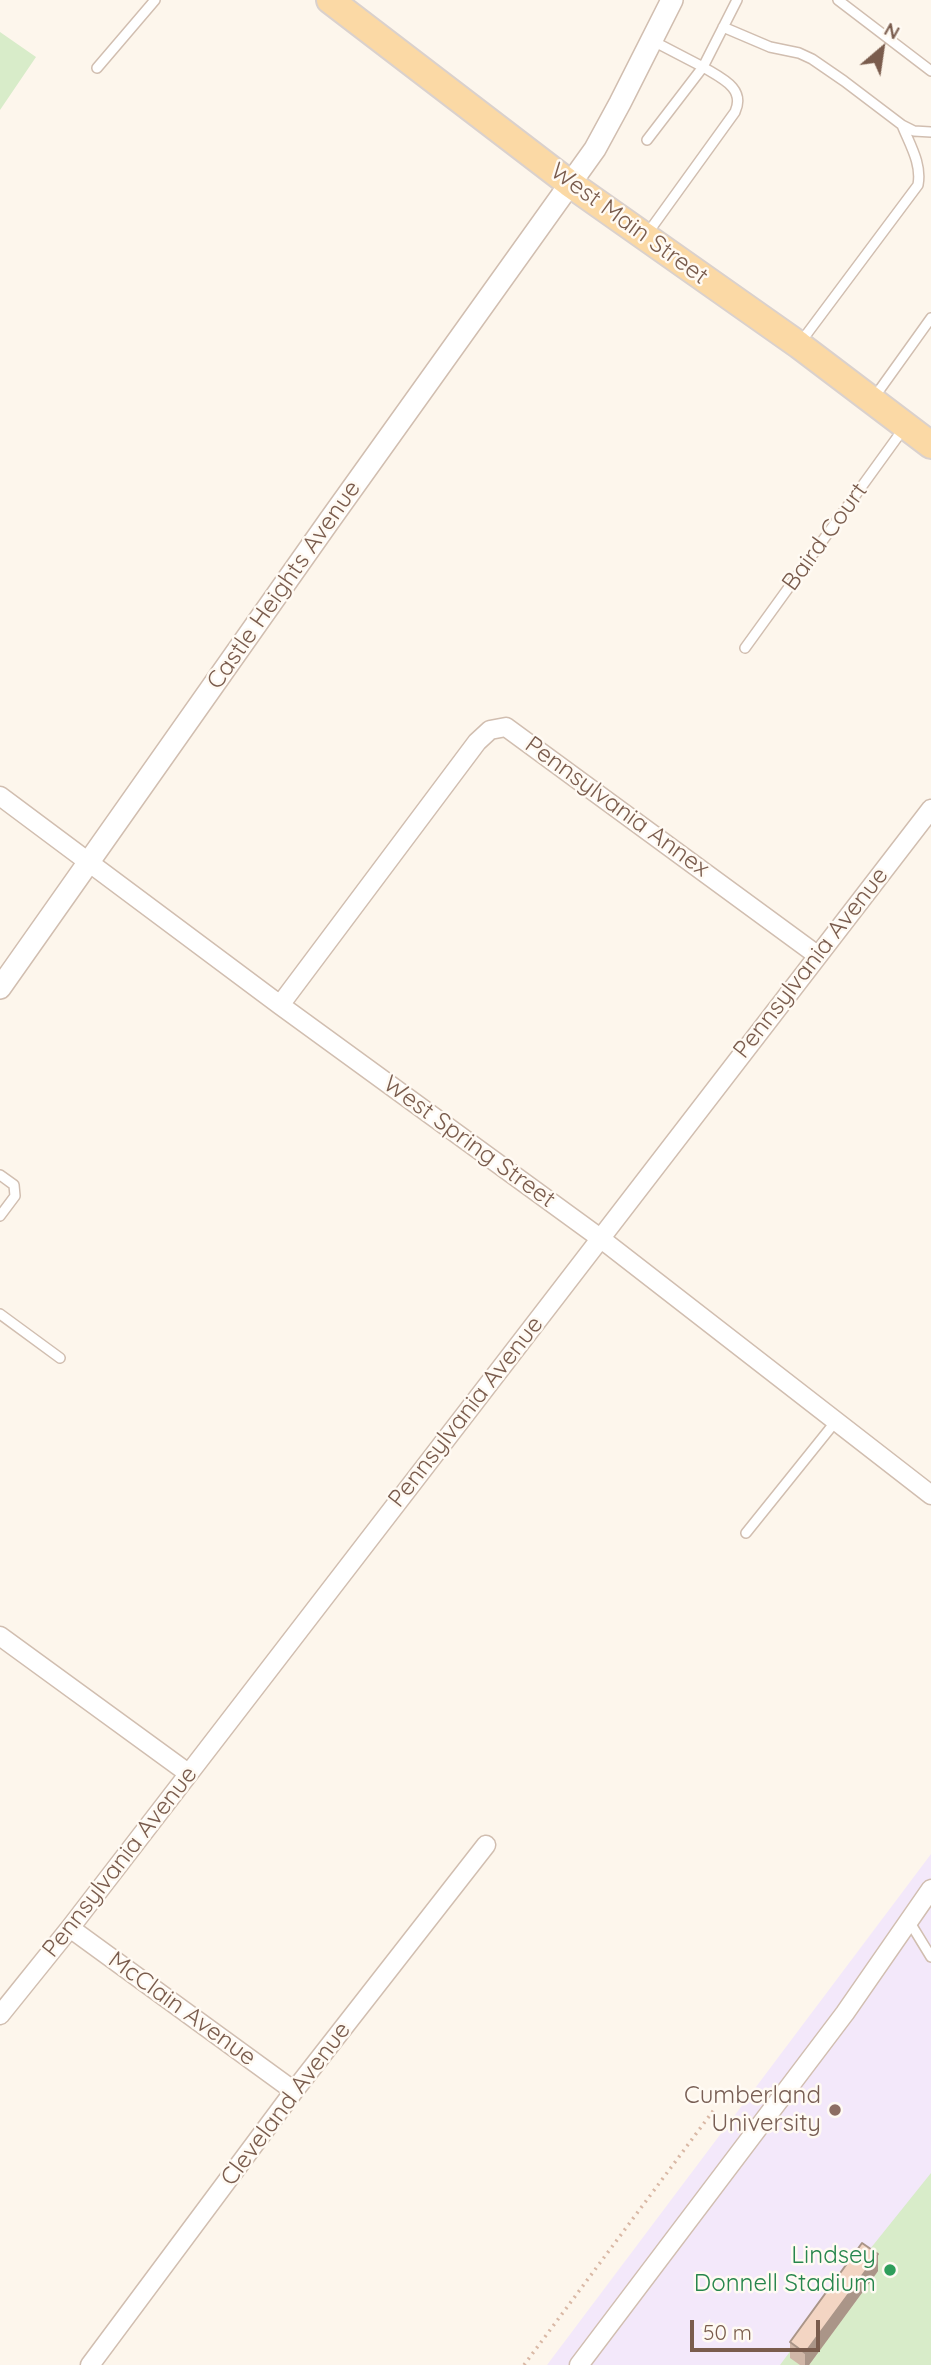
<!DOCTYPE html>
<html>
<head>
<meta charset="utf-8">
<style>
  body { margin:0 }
  #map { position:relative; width:931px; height:2365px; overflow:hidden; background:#fdf6ec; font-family:Quicksand,sans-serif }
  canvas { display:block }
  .north { position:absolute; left:847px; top:14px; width:70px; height:70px; -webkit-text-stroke:5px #fffaf3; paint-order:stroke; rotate:29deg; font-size:19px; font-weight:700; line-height:28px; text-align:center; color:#7a5c4d }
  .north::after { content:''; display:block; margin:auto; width:24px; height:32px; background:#7a5c4d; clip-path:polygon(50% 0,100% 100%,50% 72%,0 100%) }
  .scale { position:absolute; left:690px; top:2320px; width:130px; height:32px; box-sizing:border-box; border:4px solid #7a5c4d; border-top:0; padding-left:9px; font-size:21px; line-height:24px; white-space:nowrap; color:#7a5c4d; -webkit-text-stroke:5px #fffaf3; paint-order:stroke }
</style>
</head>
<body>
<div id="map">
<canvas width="931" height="2365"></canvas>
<div class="north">N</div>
<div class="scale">50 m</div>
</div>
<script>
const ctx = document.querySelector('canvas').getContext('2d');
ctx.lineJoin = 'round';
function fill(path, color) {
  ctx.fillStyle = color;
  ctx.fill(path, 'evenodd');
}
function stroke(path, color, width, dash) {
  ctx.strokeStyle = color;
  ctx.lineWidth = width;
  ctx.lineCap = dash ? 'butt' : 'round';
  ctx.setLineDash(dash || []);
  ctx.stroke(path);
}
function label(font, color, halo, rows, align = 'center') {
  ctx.font = font + ' Quicksand,sans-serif';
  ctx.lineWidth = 5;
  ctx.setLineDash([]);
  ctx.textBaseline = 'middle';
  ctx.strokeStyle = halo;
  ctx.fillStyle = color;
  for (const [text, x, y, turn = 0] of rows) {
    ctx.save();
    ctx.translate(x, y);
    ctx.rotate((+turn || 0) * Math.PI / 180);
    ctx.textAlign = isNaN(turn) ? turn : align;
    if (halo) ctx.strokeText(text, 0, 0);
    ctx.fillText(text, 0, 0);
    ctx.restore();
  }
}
fill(new Path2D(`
  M931,1854V2365H547Z`), '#f3e8fa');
fill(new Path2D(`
  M0,32L36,57L0,110Z
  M931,2173V2365H780L803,2334L798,2330L835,2280L840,2282L862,2259Z`), '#d8ecc9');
const service = new Path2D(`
  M838,0L931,71
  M723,27L770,47L799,53L812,59L844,81L902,125L914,131L931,132
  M97,68L155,0
  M647,140L703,67L653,41
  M647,234L735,112C746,88 721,78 703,67L737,0
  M800,343L918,185C922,164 910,145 902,125
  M873,399L931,318
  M745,648L904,428
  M0,1175L14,1185L15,1196L0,1216
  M0,1314L60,1358
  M746,1533L836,1421
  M909,1921L931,1957`);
const minor = new Path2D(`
  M0,796L280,1005L600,1238L931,1495
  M280,1005L477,742L490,730L506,727L817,955
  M0,1636L188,1773
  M70,1928L294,2091
  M0,2015L70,1928L931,809
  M90,2365L294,2091L486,1845
  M579,2365L845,2013L931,1889`);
const tertiary = new Path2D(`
  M0,988L329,521L595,149L620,103L672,0`);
const primary = new Path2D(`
  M330,0L569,183L799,345L931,445`);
stroke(service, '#d1beb0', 12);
stroke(minor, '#d1beb0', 21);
stroke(tertiary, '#d1beb0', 24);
stroke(primary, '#dad1cd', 30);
stroke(new Path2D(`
  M524,2365L716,2107`), '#d9b8a5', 3.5, [2, 5]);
stroke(service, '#fff', 9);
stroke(minor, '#fff', 18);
stroke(tertiary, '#fff', 21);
stroke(primary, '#fbd9a5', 26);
fill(new Path2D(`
  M878,2271L809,2365H800L790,2358V2342Z`), '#d1b7a8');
fill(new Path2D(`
  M878,2254V2271L809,2365H805V2353Z`), '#aa9588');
const building = new Path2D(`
  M862,2243L878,2254L805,2353L790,2342Z`);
fill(building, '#f3d5c3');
stroke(building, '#aa9588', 2);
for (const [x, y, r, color] of [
  [835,2110,7,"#8d6e63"],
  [890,2270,7,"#2e9e5b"]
]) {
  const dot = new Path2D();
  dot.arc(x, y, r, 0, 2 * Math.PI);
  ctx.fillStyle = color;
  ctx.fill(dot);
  stroke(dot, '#fffaf3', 2.5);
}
label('24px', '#7a5c4d', '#fffaf3', [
  ["West Main Street",629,224,36],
  ["Baird Court",825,537,-54],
  ["Castle Heights Avenue",284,585,-55],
  ["Pennsylvania Annex",617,807,36],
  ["Pennsylvania Avenue",811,963,-52],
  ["West Spring Street",469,1142,36],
  ["Pennsylvania Avenue",466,1412,-52],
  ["Pennsylvania Avenue",120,1862,-52],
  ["McClain Avenue",182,2009,36],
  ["Cleveland Avenue",286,2104,-53]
]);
label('24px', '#785e54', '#fffaf3', [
  ["Cumberland",821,2096],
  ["University",821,2124]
], 'right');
label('24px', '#27864d', '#fffaf3', [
  ["Lindsey",876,2256],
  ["Donnell Stadium",876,2284]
], 'right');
</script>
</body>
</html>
